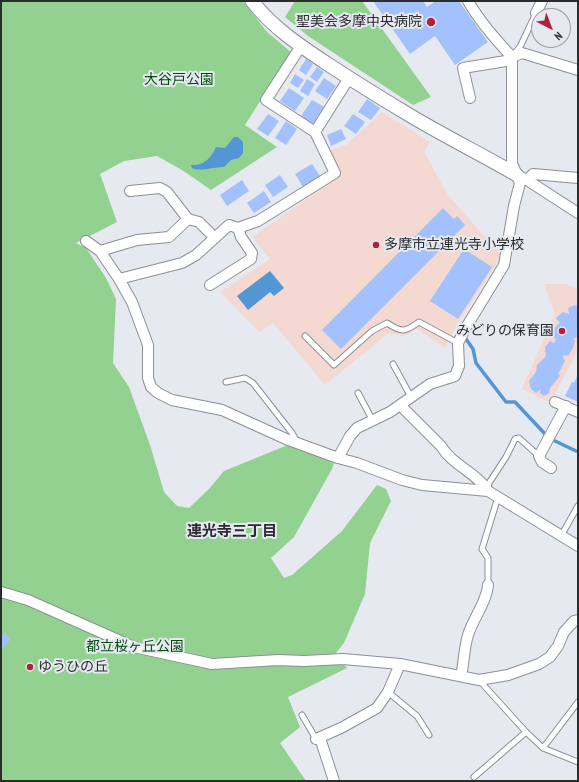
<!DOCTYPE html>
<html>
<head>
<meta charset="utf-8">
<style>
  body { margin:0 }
  #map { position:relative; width:579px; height:782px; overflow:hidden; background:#e6e9f0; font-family:"PT Sans Narrow",sans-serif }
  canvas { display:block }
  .frame { position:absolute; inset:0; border:2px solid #2b2c2e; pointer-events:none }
  .north { position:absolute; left:531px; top:8px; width:40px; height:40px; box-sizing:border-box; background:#e6e9f0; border:1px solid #9b9da2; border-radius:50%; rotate:138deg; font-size:11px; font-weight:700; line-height:16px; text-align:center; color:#2b2c2e }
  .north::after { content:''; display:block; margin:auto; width:14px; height:18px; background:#b3203d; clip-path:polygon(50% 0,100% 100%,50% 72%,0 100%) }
</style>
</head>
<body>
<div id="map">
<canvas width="579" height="782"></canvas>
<div class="frame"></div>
<div class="north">N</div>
</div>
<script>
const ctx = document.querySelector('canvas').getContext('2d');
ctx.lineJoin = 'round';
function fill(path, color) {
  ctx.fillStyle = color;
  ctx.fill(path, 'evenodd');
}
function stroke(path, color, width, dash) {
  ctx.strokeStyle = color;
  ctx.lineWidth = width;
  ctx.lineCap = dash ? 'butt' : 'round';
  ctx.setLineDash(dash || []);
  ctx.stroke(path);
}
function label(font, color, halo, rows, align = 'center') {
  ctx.font = font + ' "PT Sans Narrow","Noto Sans JP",sans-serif';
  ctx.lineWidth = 4;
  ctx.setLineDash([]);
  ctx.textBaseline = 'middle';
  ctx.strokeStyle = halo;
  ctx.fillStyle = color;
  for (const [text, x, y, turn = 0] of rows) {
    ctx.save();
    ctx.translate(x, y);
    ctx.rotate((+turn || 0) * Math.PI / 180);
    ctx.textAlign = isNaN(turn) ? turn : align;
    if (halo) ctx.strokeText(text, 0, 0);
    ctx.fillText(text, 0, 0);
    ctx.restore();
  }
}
fill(new Path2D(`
  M382,112L430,142L424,152L448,195L500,254L495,267L456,326L445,348L417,329L405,336L389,333L325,385L273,323L259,332L220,292L270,259L252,237L341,175L329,150L346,145Z
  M544,284H566L578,289V350L550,403L522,389L555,313Z`), '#f3d9d2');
fill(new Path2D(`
  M1,1H243L267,32L291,52L245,125L277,147L211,190L182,170L157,156L124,161L100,174L117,222L76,243L86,248L106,278L116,299L113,363L129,387L150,445L164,492L177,506L189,508L210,488L224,471L288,445L334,463L332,469L294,537L271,558L284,578L292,575L342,531L377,485L386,489L391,501L370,543L365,594L344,643L336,653L347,668L288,697L300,727L280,743L306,781H1Z
  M295,1H362L431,97L413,105L308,36L285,17Z`), '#92d190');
fill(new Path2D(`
  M234,137H238L243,142V153L239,158L231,160L224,167C214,167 199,172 192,168L191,165C204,166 211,158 216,147L225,148Z
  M270,271L284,288L274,296L270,292L248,310L237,296Z`), '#5396d4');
stroke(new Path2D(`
  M466,339L473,349L476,363L506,402H515L546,435L553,440L576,451H578`), '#5396d4', 3.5);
fill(new Path2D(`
  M373,1H423L427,7L436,1H459L488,42L455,65L435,36L410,54Z
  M306,59L313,64L306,75L299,70Z
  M317,67L324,72L317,82L310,77Z
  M295,74L304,80L298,88L290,83Z
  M324,78L336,86L327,99L315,91Z
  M307,79L315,84L308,96L300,91Z
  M289,88L304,98L295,111L280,101Z
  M367,99L380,108L371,120L358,112Z
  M312,100L324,107L313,124L301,116Z
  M268,114L279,121L268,136L257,129Z
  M353,114L365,122L356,134L344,126Z
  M286,121L297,129L286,145L275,138Z
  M341,129L346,139L331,146L327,135Z
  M312,164L320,176L303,187L295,174Z
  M280,175L288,187L273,197L265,185Z
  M242,180L249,191L227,206L220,195Z
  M264,191L271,202L254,213L247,203Z
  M443,208L454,219L457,216L465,225L341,349L322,330Z
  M464,249L492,267L458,319L430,301Z
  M575,305L578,307V332L576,333L578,335L576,338H573L575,341L573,348L568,356L564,355L563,357L565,361L558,374L560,376L550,388L549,393L544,396L540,393L541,389L536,393L531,389L529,381L536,372L537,365L546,356L545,347L550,341L554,343L556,339L552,337L553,329L560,323L556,318L563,312L569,314L568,308Z
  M578,374V402L565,396L572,382L574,383Z
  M5,633L11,639L1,649V637Z`), '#a2c1fd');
const service = new Path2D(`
  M514,54L520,47L536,13
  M305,336L334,365L372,331L387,323C402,333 405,332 419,322L458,343
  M393,364L411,397
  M226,382L245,378L253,383L292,433L297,442
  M358,393L373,421
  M488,490L489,483L506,457L515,439L519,438L539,456
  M561,536L578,506
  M488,585V558L482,549L498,497
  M479,680L526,732L543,748L578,702
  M388,692L417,716L429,735
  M302,715L316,739
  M543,748L578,762
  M474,777L526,732`);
const minor = new Path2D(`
  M536,13L542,1
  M301,46L266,100L315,132
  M512,57L522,53L578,70
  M470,98L463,68L512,60
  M517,175L527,180L578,213
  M527,180L533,174L578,178
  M130,191L160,188L167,192L188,219L199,222L215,238
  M86,241L100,251L119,279L132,302L148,345V378L151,387L158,393L172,400L222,410L286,439L338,458L357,463L402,480L422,485L488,491L578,546
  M100,251L137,240L169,237L188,219
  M119,279L182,263L196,255L229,225L238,228L258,221L335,173L315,132L349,78
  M210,285L251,259L252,253L241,237L238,228
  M555,402L578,412
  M400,405L441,446C452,465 476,472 488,491
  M338,458L350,436L357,428L390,412L430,384L455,376L459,366L458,343L465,329L504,265L514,206L520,183L512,163V57C496,40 480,22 468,1
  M551,468L542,462L539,456L566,406
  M1,592L28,600L134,647L212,664L278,660L304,661L343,659L400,664L479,680L508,675L539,664L550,657L558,646L564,632L574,621L578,620
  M461,676C464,663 464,648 468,635C473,619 487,601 488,585
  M320,738L334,781
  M316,739L341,728L377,708L388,692L400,664`);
const tertiary = new Path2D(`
  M252,1C272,27 299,45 326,63C352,80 379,97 406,113C442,135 481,154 517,175`);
stroke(service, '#8c8f94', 7);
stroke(minor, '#8c8f94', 12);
stroke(tertiary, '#8c8f94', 15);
stroke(service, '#fff', 5);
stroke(minor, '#fff', 10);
stroke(tertiary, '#fff', 13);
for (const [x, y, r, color] of [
  [431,22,5,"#b3203d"],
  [376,245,4,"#b3203d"],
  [562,331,4,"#b3203d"],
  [30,667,4,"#b3203d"]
]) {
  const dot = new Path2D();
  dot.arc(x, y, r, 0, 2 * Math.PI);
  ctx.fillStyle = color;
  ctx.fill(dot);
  stroke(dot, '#e6e9f0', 1.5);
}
label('14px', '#2b2c2e', '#e6e9f0', [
  ["聖美会多摩中央病院",422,22],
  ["多摩市立連光寺小学校",384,245,"left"],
  ["みどりの保育園",554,331],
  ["ゆうひの丘",38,667,"left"]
], 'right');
label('14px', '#014b0a', '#e6e9f0', [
  ["大谷戸公園",179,80],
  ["都立桜ヶ丘公園",135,647]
]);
label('bold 15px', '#2b2c2e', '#e6e9f0', [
  ["連光寺三丁目",232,532]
]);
</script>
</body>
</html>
